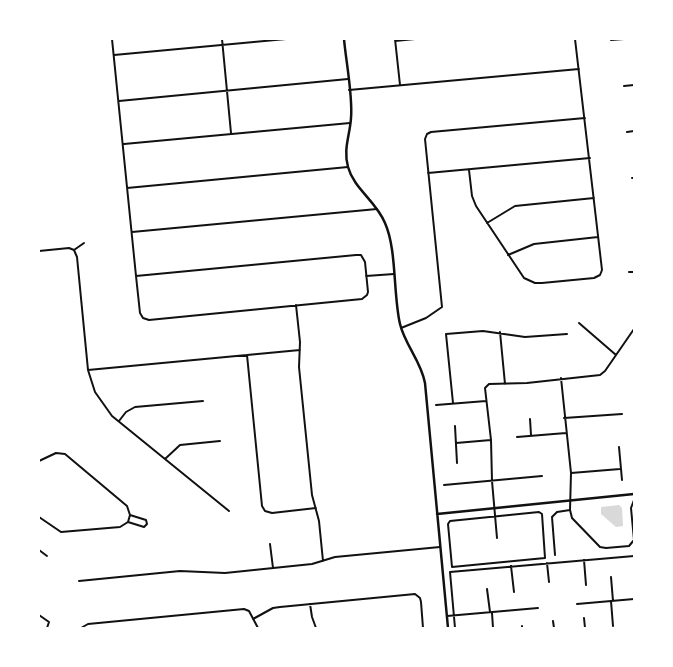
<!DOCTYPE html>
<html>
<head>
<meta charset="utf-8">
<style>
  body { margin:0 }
  #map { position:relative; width:673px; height:667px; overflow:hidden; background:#fff; font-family:Overpass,sans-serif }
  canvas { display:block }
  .frame { position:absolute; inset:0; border:40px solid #fff; pointer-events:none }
</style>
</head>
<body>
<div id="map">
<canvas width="673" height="667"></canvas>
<div class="frame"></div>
</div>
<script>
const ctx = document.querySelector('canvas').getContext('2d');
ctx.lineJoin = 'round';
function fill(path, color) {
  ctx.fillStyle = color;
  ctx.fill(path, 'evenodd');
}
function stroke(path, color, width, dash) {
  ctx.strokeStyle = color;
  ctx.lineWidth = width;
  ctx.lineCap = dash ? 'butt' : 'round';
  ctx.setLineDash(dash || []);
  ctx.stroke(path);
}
fill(new Path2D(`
  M619,505L622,508L623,526L616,527L601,514V507Z`), '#d9d9d9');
stroke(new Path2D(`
  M112,39L136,276L140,313L143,318L149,320L362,299L367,295L368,292L365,262L361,255H356L136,276
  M222,39L231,133
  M395,39L400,85
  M611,40L624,39
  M395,41L415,39
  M114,55L286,39
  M624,86L634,85
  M349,90L579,69
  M119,101L348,79
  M627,132L634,131
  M124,144L350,123
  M469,170L472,196L476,206L524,278L535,283H542L594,278L600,275L602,270L575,39
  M428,173L590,158
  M632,178H634
  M127,188L348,167
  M487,223L515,206L594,198
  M132,232L377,209
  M74,250L77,257L88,370L95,392L112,416L229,511
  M74,250L84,243
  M39,251L69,248L74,250
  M508,255L534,244L598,237
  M629,272H634
  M366,276L394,274
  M296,305L300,342L299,367L312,495L319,521L323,561
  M579,323L616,355
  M401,328L426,318L442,307L425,139L427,134L431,132L585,118
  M500,332L505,384
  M247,355L262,506L265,511L272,513L316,508
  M88,370L300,350
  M561,378L571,473L570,510L572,518L600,547L606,548L629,546L634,540L631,508L634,500
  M453,403L446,334L483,331L525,337L567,334
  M436,405L486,401
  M564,418L622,414
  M530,419L531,435
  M119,421L126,412L135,407L203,401
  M455,426L457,463
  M517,437L566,433
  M456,443L491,440
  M619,447L622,480
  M165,459L180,445L220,441
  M39,461L56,453L65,454L127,506L130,515L128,522L120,527L61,532L39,517
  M571,473L620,469
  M444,485L542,476
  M539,512L542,514L545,558L452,567L448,524L450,521Z
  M128,522L144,527L147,524L146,520L130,515
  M497,538L492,481L491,440L485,388L489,384L527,383L600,375L605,371L634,329
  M270,544L273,568
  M39,550L47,556
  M555,555L552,517L557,512L570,510
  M584,560L586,585
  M547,563L549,582
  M511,566L514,592
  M611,577L613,601
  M79,581L180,571L225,573L312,564L335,557L440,547
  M487,589L490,612
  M611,601L613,626
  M310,604L312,617L316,628
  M577,604L634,599
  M492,613L493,628
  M39,615L49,622L47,628
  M447,616L538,608
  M584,618L585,628
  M253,619L273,608L280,607L415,594L420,598L421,602L423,628
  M553,621L554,628
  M522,626V628
  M81,628L88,624L244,609L249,611L258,628
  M455,628L450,572L634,556`), '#111', 2);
stroke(new Path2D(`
  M344,39C346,62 353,96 351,118C350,135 343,149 348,167C354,189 376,201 385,223C397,250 393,294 400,324C405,345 421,361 425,383L448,628
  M437,514L634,494`), '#111', 2.5);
</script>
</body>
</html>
